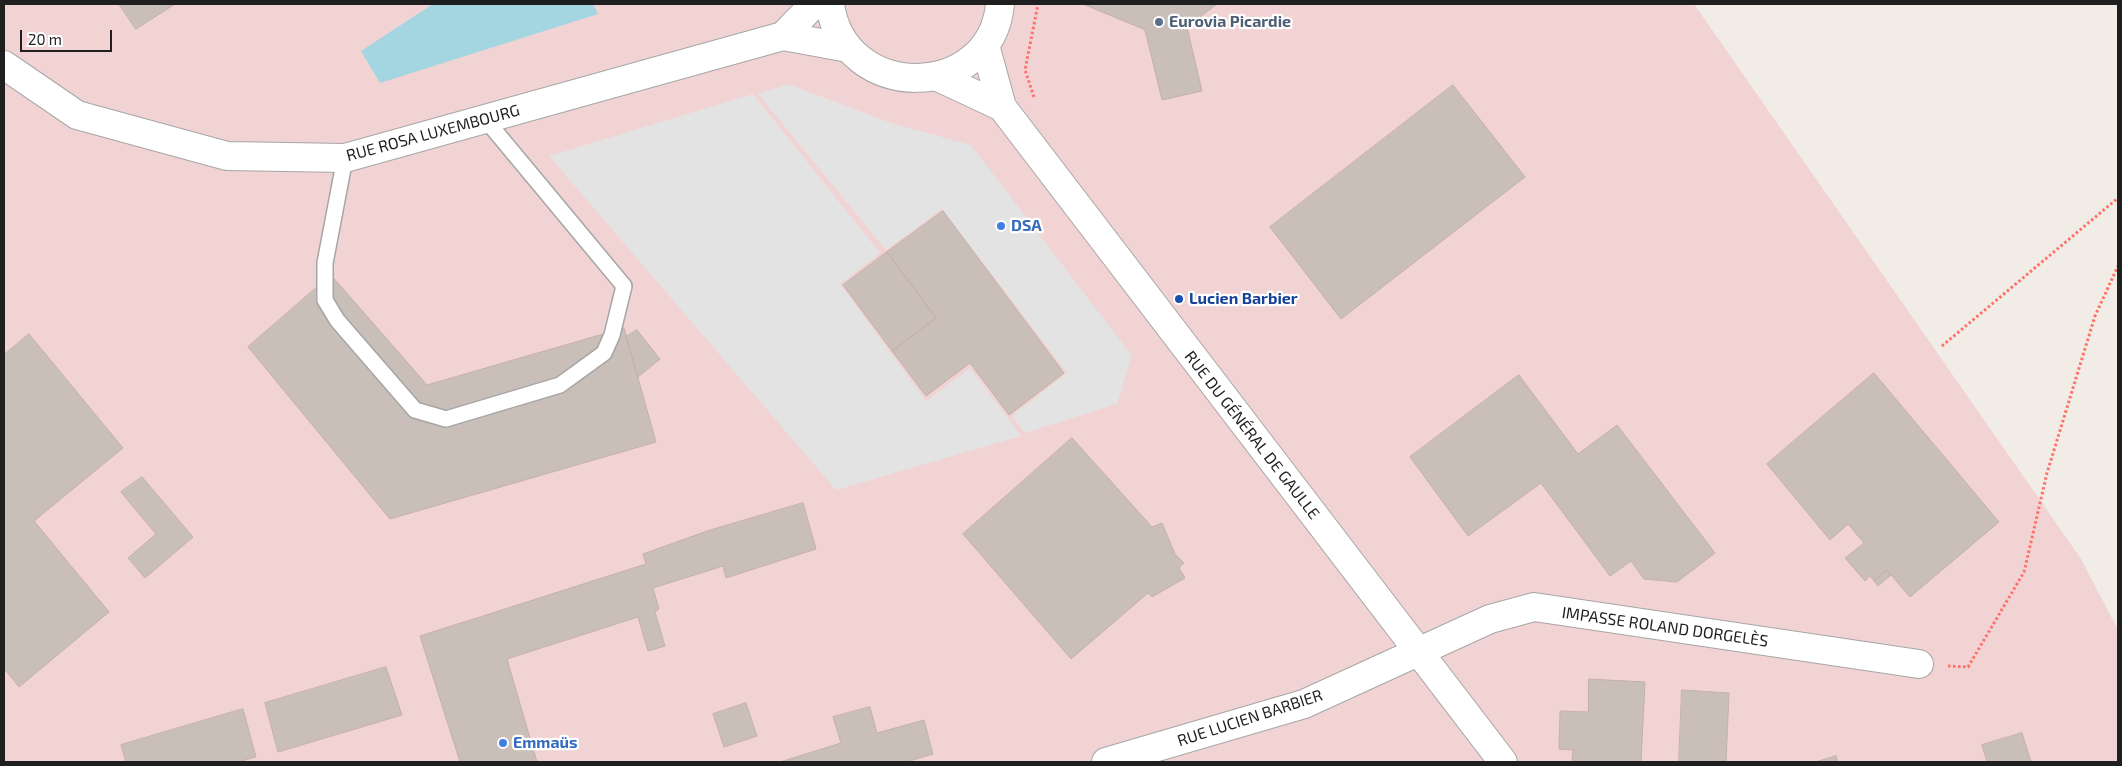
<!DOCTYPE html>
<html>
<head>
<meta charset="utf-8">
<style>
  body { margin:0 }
  #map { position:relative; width:2122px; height:766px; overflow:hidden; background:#f1ece5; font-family:"Exo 2",sans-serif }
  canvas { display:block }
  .frame { position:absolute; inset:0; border:5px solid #1f1f1f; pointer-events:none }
  .scale { position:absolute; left:20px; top:30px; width:92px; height:22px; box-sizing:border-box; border:2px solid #1f1f1f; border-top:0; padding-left:6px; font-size:15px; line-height:18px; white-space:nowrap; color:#1f1f1f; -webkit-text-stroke:4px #fff; paint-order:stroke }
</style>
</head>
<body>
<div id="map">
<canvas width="2122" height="766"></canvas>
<div class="frame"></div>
<div class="scale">20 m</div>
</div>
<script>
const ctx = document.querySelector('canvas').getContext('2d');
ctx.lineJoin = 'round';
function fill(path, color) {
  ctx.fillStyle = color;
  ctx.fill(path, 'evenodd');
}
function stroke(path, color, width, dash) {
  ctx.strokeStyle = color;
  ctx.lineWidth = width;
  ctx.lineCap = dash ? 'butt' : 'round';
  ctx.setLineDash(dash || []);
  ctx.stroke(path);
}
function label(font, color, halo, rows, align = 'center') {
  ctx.font = font + ' "Exo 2",sans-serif';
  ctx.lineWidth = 4.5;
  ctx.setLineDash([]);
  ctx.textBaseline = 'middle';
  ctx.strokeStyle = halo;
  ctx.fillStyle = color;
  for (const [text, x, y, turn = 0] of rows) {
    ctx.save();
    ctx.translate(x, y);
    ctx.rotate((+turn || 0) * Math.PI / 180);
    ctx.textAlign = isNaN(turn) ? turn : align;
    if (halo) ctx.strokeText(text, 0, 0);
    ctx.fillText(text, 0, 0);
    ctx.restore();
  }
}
fill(new Path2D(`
  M4,4H1694L2081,559L2118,630V762H4Z`), '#f2d3d4');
fill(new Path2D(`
  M788,84L891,123L971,145L1132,356L1117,404L1025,433L1012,416L1067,373L942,209L886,250L758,94Z
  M753,94L880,253L840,284L926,401L970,368L1021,436L836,490L549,156Z`), '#e3e3e3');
fill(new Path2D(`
  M433,4H593L598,14L380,83L361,51Z`), '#a3d6e1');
const building = new Path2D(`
  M119,4H175L136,29Z
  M1083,4H1217L1187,27L1202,91L1162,100L1145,30Z
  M1453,85L1525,177L1341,319L1270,227Z
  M943,211L1064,373L1009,415L970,363L926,396L892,351L936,318L887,252Z
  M887,252L936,318L892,351L843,285Z
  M331,275L427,385L624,328L656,442L390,519L248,347Z
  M637,330L660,359L638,377L626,337Z
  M29,334L123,448L34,521L109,612L19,687L4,668V355Z
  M1874,373L1999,522L1910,597L1887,570L1874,581L1870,576L1865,581L1845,558L1864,543L1848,524L1830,540L1767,464Z
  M1519,375L1578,454L1617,425L1715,553L1677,582L1644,579L1631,561L1610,576L1541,483L1468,536L1410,457Z
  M1072,438L1152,527L1162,523L1175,554L1184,563L1179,568L1185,578L1152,597L1148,593L1071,659L963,534Z
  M142,477L193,537L145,578L128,558L156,534L121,492Z
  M803,503L816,549L726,578L723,566L653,588L659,609L655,612L665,646L648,651L638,617L507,659L537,762H460L420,636L646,564L643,554L707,531Z
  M1887,570L1891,575L1878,586L1874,581Z
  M386,667L402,715L278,752L265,703Z
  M1589,679L1645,682L1641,762H1572L1573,750L1559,749L1560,711L1588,712Z
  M1682,690L1729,693L1726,762H1679Z
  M746,703L757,736L724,747L713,714Z
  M870,707L877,733L924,720L933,754L906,762H780L841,743L833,717Z
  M243,709L256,757L238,762H126L121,745Z
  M2022,733L2031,762H1987L1982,745Z
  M1836,756L1838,762H1816Z`);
fill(building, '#c9beb8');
stroke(building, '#c4b2a6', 1);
const service = new Path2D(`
  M345,158L325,263V300L337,320L415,410L446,419L560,385L604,353L612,335L624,286L486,120`);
const minor = new Path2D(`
  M830,4C843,103 991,102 1000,4
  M783,36L814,4
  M985,45L1002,107L1503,762
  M4,65L77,115L227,156L345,158L783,36L848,48
  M938,77L1002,107
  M1106,762L1304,704L1490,619L1534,607L1919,664`);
stroke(service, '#a6a6a6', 18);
stroke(minor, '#a6a6a6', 30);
stroke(new Path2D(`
  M1034,97L1025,70L1038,4
  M1942,346L2118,198
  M1948,666L1968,667L2024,572L2047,473L2095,316L2118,266`), '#ff7168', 3, [2.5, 2.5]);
stroke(service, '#fff', 15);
stroke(minor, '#fff', 28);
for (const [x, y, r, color] of [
  [1159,22,5,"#5c6f8a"],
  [1001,226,5,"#3f7fe0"],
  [1179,299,5,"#1a4fb4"],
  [503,743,5,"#3f7fe0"]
]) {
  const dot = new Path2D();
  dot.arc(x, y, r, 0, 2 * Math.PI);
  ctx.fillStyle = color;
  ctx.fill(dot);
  stroke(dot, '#fff', 2);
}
label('bold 16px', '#4e5e75', '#fff', [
  ["Eurovia Picardie",1169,22]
], 'left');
label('16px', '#1f1f1f', '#fff', [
  ["RUE ROSA LUXEMBOURG",433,133,-15],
  ["RUE DU GÉNÉRAL DE GAULLE",1252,435,52],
  ["IMPASSE ROLAND DORGELÈS",1665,627,8],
  ["RUE LUCIEN BARBIER",1250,718,-18]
]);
label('bold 16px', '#366cbe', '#fff', [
  ["DSA",1011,226],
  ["Emmaüs",513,743]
], 'left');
label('bold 16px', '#164399', '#fff', [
  ["Lucien Barbier",1189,299]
], 'left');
</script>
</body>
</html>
